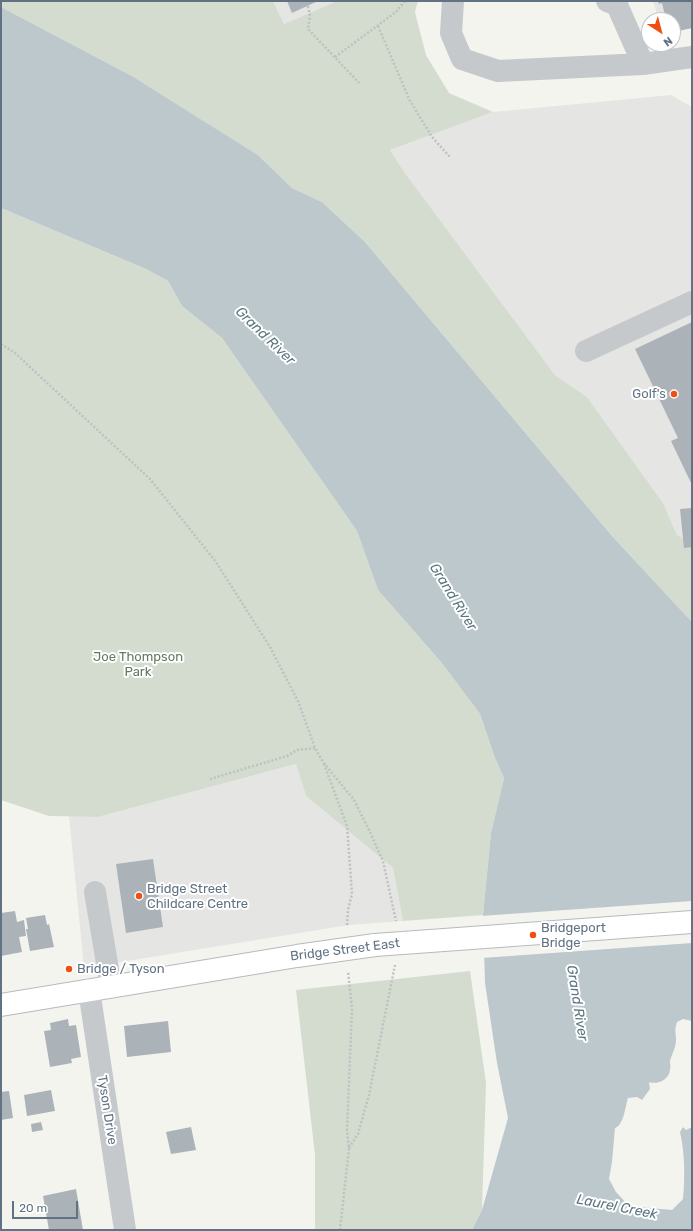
<!DOCTYPE html>
<html>
<head>
<meta charset="utf-8">
<style>
  body { margin:0 }
  #map { position:relative; width:693px; height:1231px; overflow:hidden; background:#f4f4ef; font-family:Rubik,sans-serif }
  canvas { display:block }
  .frame { position:absolute; inset:0; border:2px solid #617383; pointer-events:none }
  .north { position:absolute; left:641px; top:12px; width:40px; height:40px; box-sizing:border-box; background:#fff; border:1px solid #c0c7cd; border-radius:50%; rotate:144deg; font-size:11px; font-weight:700; line-height:16px; text-align:center; color:#617383 }
  .north::after { content:''; display:block; margin:auto; width:14px; height:18px; background:#f04f14; clip-path:polygon(50% 0,100% 100%,50% 72%,0 100%) }
  .scale { position:absolute; left:12px; top:1201px; width:66px; height:18px; box-sizing:border-box; border:2px solid #617383; border-top:0; padding-left:5px; font-size:12px; line-height:14px; white-space:nowrap; color:#617383; -webkit-text-stroke:3px #fff; paint-order:stroke }
</style>
</head>
<body>
<div id="map">
<canvas width="693" height="1231"></canvas>
<div class="frame"></div>
<div class="north">N</div>
<div class="scale">20 m</div>
</div>
<script>
const ctx = document.querySelector('canvas').getContext('2d');
ctx.lineJoin = 'round';
function fill(path, color) {
  ctx.fillStyle = color;
  ctx.fill(path, 'evenodd');
}
function stroke(path, color, width, dash) {
  ctx.strokeStyle = color;
  ctx.lineWidth = width;
  ctx.lineCap = dash ? 'butt' : 'round';
  ctx.setLineDash(dash || []);
  ctx.stroke(path);
}
function label(font, color, halo, rows, align = 'center') {
  ctx.font = font + ' Rubik,sans-serif';
  ctx.lineWidth = 4;
  ctx.setLineDash([]);
  ctx.textBaseline = 'middle';
  ctx.strokeStyle = halo;
  ctx.fillStyle = color;
  for (const [text, x, y, turn = 0] of rows) {
    ctx.save();
    ctx.translate(x, y);
    ctx.rotate((+turn || 0) * Math.PI / 180);
    ctx.textAlign = isNaN(turn) ? turn : align;
    if (halo) ctx.strokeText(text, 0, 0);
    ctx.fillText(text, 0, 0);
    ctx.restore();
  }
}
fill(new Path2D(`
  M273,1H337L284,24Z
  M653,1H676L671,20H659Z
  M671,95L692,107V544L677,535L663,503L587,397L555,375L405,173L390,150L493,112Z
  M296,764L306,796L393,868L403,921L349,925L84,968L69,816L98,817Z`), '#e5e6e3');
fill(new Path2D(`
  M1,1H273L284,24L337,1H418L415,12L426,55L449,93L493,112L390,150L405,173L555,375L587,397L663,503L677,535L692,544V622L612,536L365,242L322,202L292,188L258,155L132,76L1,7Z
  M1,208L146,269L168,281L182,306L222,338L357,531L378,590L441,662L480,714L495,758L504,778L491,833L483,915L403,921L393,868L306,796L296,764L98,817L49,816L1,800Z
  M470,971L486,1083L482,1210L472,1230H315V1155L296,990Z`), '#d4dcd0');
fill(new Path2D(`
  M1,7L132,76L258,155L292,188L322,202L365,242L612,536L692,622V1021L683,1019L677,1022C674,1032 676,1031 676,1040C676,1047 672,1054 670,1061C670,1064 671,1067 670,1070C669,1080 657,1085 649,1082L650,1089L642,1100L637,1097L628,1098C625,1107 624,1125 615,1128L612,1162L609,1179L616,1192L629,1206L672,1210L683,1199C685,1177 685,1154 680,1132L683,1127L686,1130L692,1127V1230H472L482,1210L508,1118L497,1063L485,983L483,915L491,833L504,778L495,758L480,714L441,662L378,590L357,531L222,338L182,306L168,281L146,269L1,208Z`), '#bdc8cd');
fill(new Path2D(`
  M692,901V943L482,958L481,916Z`), '#f4f4ef');
fill(new Path2D(`
  M287,1H318L292,13Z
  M658,1H692V28L679,31L677,23L673,24V20H666L662,3L659,4Z
  M692,322V485L671,441L678,438L635,349Z
  M692,508V547L684,548L680,509Z
  M153,859L163,927L126,933L116,864Z
  M15,911L17,922L24,920L26,936L19,937L22,952L1,956V913Z
  M45,915L47,925L49,924L54,947L30,951L26,929H28L26,918Z
  M68,1019L69,1026L76,1025L81,1057L71,1059L72,1063L50,1067L44,1031L51,1030L50,1023Z
  M168,1021L171,1052L127,1057L124,1026Z
  M51,1090L55,1111L27,1116L24,1095Z
  M9,1091L13,1118L1,1120V1092Z
  M41,1122L43,1130L32,1132L31,1124Z
  M191,1127L196,1150L171,1154L166,1132Z
  M76,1189L83,1230H49L43,1196Z`), '#abb3b8');
const major = new Path2D(`
  M1,1005L297,956L375,945`);
stroke(major, '#b6babe', 24);
stroke(new Path2D(`
  M308,6L310,16L308,29L360,84
  M378,26L409,99L432,137L450,157
  M335,57L396,12L405,1
  M1,344L15,353L150,479L216,562L270,647L298,701L315,748L323,762L354,800L369,830L383,861L396,921
  M324,764L347,826L352,894L348,910L347,926
  M210,779L287,756L297,750L315,748
  M349,1148L358,1134L369,1095L395,965
  M340,1230L349,1148L347,1131L352,1008L348,971`), '#bfc0c2', 2.5, [2, 2]);
stroke(new Path2D(`
  M453,1L451,33L462,59L498,71L643,64L692,57
  M607,1L617,5L643,64
  M586,351L692,302
  M95,892L111,987
  M89,990L125,1230`), '#c6c9cc', 22);
stroke(major, '#fff', 22);
const majorBridge = new Path2D(`
  M375,945L692,922`);
stroke(majorBridge, '#b6babe', 24, []);
stroke(majorBridge, '#fff', 22);
for (const [x, y, r, color] of [
  [674,394,4,"#f04f14"],
  [139,896,4,"#f04f14"],
  [533,935,4,"#f04f14"],
  [69,969,4,"#f04f14"]
]) {
  const dot = new Path2D();
  dot.arc(x, y, r, 0, 2 * Math.PI);
  ctx.fillStyle = color;
  ctx.fill(dot);
  stroke(dot, '#fff', 1.5);
}
label('13px', '#617383', '#fff', [
  ["Golf's",666,394,"right"],
  ["Bridge Street",147,889],
  ["Childcare Centre",147,904],
  ["Bridgeport",541,928],
  ["Bridge",541,943],
  ["Bridge / Tyson",77,969]
], 'left');
label('13px', '#647a60', '#fff', [
  ["Joe Thompson",138,657],
  ["Park",138,672]
]);
label('13px', '#617383', '#fff', [
  ["Bridge Street East",345,950,-7],
  ["Tyson Drive",107,1110,81]
]);
label('italic 14px', '#5c7681', '#fff', [
  ["Grand River",265,336,44],
  ["Grand River",453,597,58],
  ["Grand River",577,1003,81],
  ["Laurel Creek",617,1207,11]
]);
</script>
</body>
</html>
